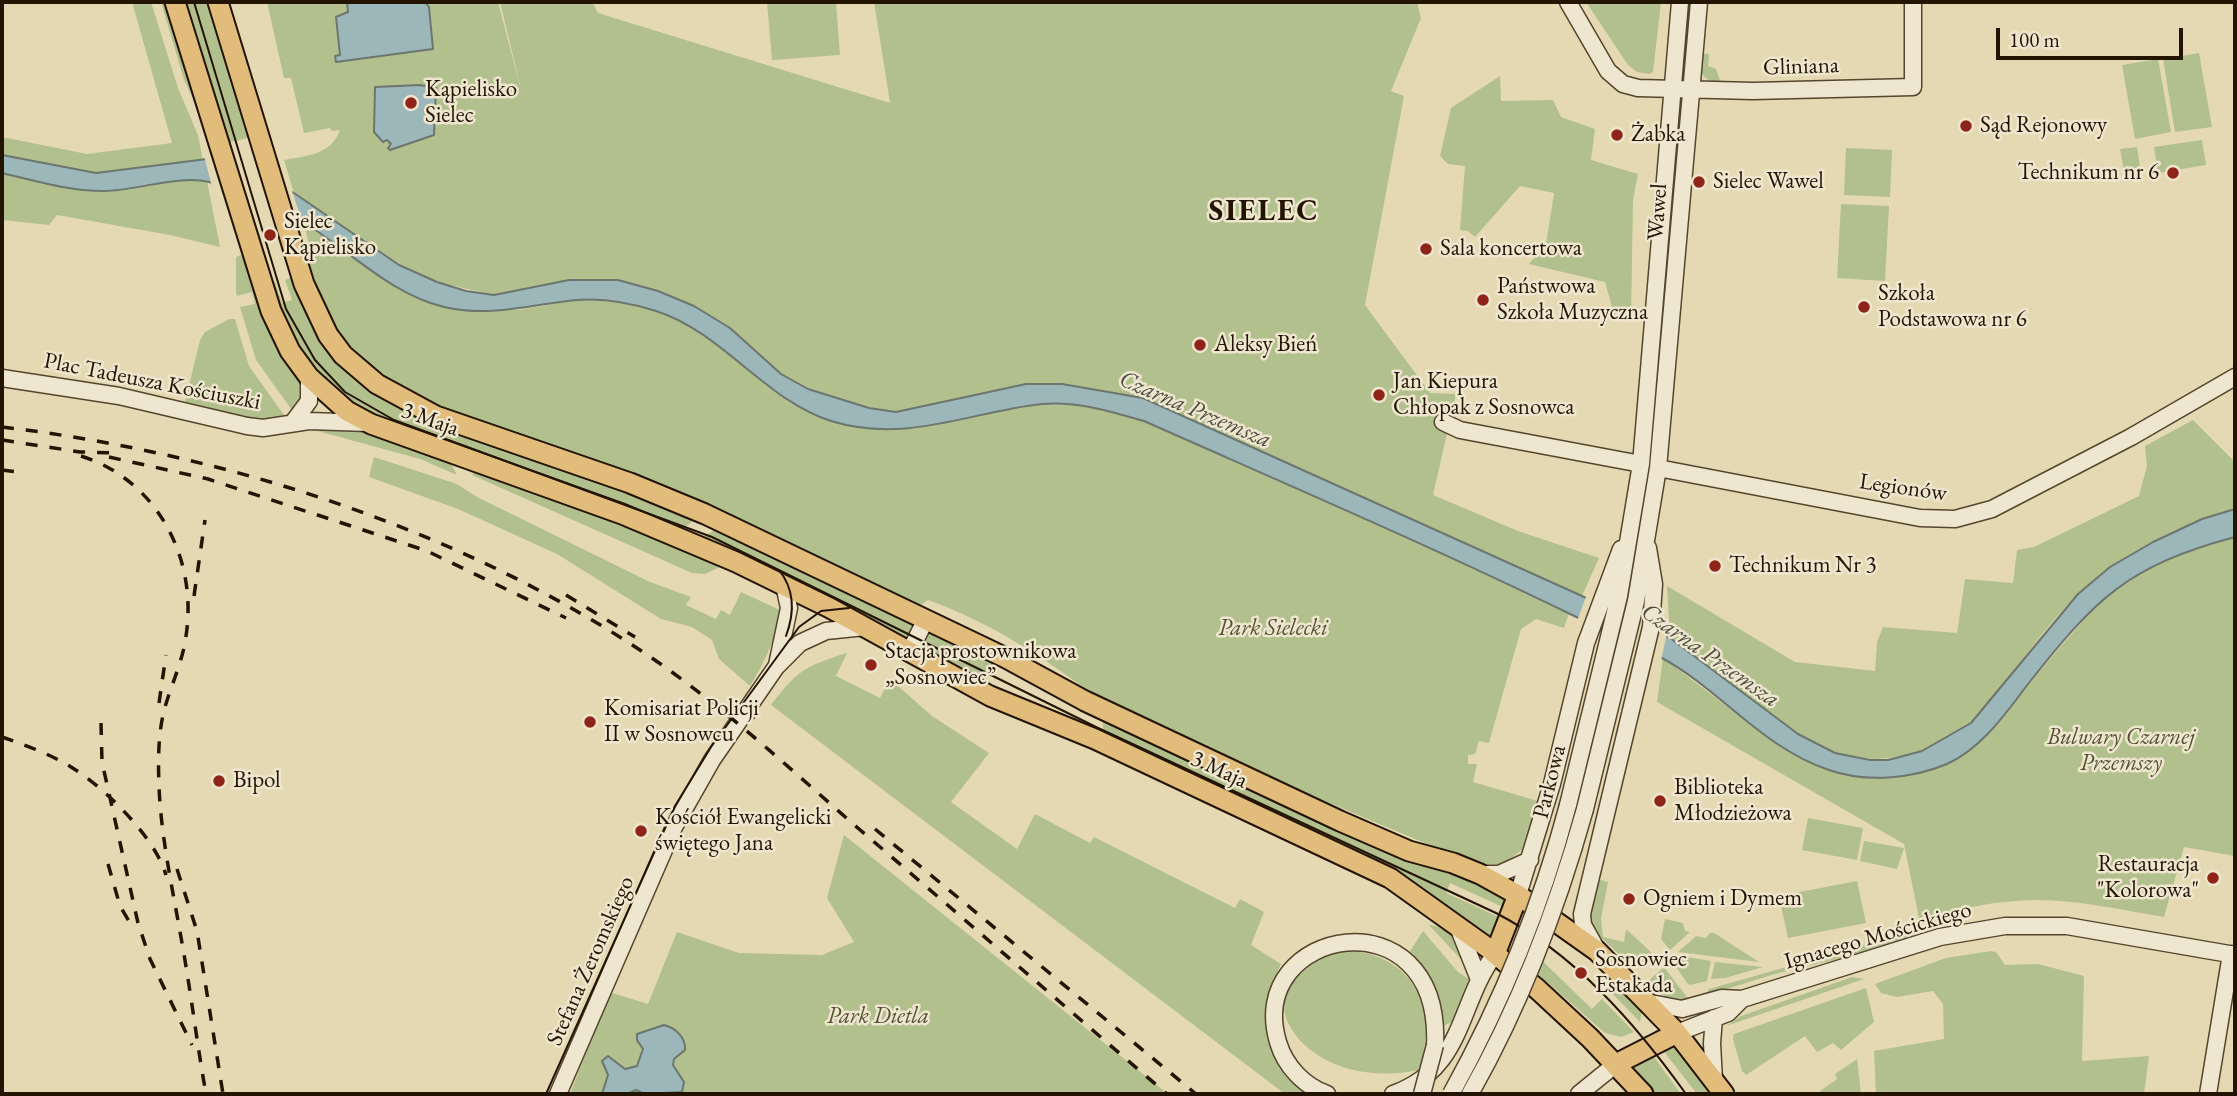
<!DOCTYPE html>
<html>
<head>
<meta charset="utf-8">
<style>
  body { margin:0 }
  #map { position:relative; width:2237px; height:1096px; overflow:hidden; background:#e5d9b3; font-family:"EB Garamond",serif }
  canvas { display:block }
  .frame { position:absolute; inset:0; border:4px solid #231400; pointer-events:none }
  .scale { position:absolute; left:1996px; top:28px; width:187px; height:32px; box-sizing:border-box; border:4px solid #231400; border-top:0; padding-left:9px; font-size:21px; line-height:24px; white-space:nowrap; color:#231400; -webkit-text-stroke:5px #eee6ce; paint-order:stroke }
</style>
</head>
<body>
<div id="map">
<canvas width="2237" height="1096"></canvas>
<div class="frame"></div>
<div class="scale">100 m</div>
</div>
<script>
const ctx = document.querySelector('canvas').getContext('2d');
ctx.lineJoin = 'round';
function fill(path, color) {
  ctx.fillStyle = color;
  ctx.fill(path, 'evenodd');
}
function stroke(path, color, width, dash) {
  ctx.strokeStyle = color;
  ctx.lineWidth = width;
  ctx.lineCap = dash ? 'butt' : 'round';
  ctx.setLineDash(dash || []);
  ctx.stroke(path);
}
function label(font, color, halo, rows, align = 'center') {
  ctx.font = font + ' "EB Garamond",serif';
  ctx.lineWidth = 5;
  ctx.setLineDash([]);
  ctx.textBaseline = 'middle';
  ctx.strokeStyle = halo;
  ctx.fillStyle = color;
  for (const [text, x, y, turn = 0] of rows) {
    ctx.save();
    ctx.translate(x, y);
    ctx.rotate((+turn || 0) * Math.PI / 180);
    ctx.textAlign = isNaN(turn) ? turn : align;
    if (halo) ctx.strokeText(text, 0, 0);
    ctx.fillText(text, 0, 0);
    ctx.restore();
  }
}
fill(new Path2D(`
  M132,2H151L178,88L198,135L220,247L170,235L57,215L49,225L2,220V137L87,154L172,143Z
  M161,2H169L200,114L184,80Z
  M182,2H211L251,137L227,143Z
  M267,2H498L523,97L500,2H589L593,3L598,13L890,103L874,2H1417L1421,18L1391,91L1404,96L1365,305L1430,393L1456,394L1433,495L1518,531L1599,558L1582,596L1143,398L1062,384H1026L896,412L869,408L808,389L781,374L730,328L694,306L658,291L618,281L494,295L437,282L399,265L294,193L284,160C306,156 331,155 340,130L332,131L330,128L304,133L291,78H284Z
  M767,2H836L840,55L772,60Z
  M1586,2H1661L1653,72L1649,74L1637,72L1628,65Z
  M1700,53L1709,54L1708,66L1716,69L1721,83C1701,82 1698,70 1700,53Z
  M2199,53L2212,127L2175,132L2163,59Z
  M2158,59L2171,132L2135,139L2122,65Z
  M1500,76L1501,101L1553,100L1561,117L1595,129L1591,160L1638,174L1633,200L1631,320L1614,314L1605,282L1529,264L1546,244L1554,193L1520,186L1475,237L1468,231L1460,230L1465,166L1448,164L1440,156L1451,108Z
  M2202,140L2206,165L2158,173L2154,147Z
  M2137,147L2142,180L2126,182L2120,149Z
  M1846,148L1892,150L1890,197L1844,195Z
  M1841,204L1889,206L1885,281L1837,278Z
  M303,222L418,298L519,310L581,299L625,303L658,312L689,325L727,351L765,385L792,404L832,421L1010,410L1044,404L1086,405L1144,421L1486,573L1569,613L1564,628L1536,619L1521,629L1489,743L1479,741L1475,754L1468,755V764H1477L1473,782L1541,802L1524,848L1504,864L1477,865L1220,757L1081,691L1083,687C1034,651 986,621 928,600L921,605L906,601L462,418L378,377L338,338L301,258L309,244Z
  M244,254L303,382L306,393L294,413L256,360L240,307L255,304L252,292L237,296L236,292V257Z
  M293,277L352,373L695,519L681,531L359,410L306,364L267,285L275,282L282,303L292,300L285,280Z
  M229,319H235L249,366L284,415C256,427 213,409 185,402L200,340L205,332Z
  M2193,420L2235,462V509C2179,527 2121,552 2078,594C2048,623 2024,659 1997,692C1989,702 1980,716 1970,724C1932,753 1881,768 1835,753C1786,736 1714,671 1670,638L1667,586L1795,662L1875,671L1877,642L1883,627L1957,633L1965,579L2013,583L2017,550L2034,547L2139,496L2147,466L2145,446Z
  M303,427L372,433L450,462L457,475L420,459Z
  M374,457L457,484L477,497L650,582L691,597L686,605L716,619L721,610L730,615L741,592L782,611C775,639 765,662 750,686L719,659L712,640L692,627L661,619L557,554L458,509L369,477Z
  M475,471L722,563V566L705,574L692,573L472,475Z
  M717,528L911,619L913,628L906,640L703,538Z
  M2235,537V856L2184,847L2164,917C2122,910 2079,900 2036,900C1996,900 1958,910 1919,918L1904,844L1657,702L1663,658L1778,745L1830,771L1978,743L2099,602L2158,562Z
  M932,628L997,660L984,685L919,650Z
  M847,653L836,676L880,698L890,679L932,716L989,753L951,802L1017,849L1035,814L1090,843L1094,837L1235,908L1240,899L1264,912L1251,945L1281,964C1259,1010 1259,1064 1307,1094H1285L771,705C798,670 805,666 847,653Z
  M1103,718L1452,869L1509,897L1505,908L1450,883L1446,893L1501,918L1490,942L1103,733Z
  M1808,818L1863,828L1857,860L1802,850Z
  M844,835L1168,1094H570L609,992L648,1004L677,932L739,953L822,955L854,942L827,898Z
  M1864,841L1904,848L1897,869L1860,861Z
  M1597,879L1608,882L1601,919L1603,937L1624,942L1626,929L1652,953L1635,969L1597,934L1589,922Z
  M1857,881L1866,923L1788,938L1779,896Z
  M1665,919L1683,923L1685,931L1690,932L1670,950L1661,939Z
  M1429,925C1451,926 1463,952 1470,969Z
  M1934,925L1935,928L1858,954L1775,974L1704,996L1709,989Z
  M1423,931L1458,972L1472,981L1452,1022L1443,1026C1442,997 1430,972 1409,953Z
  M1710,933H1714L1759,962L1678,952L1696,936L1706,938Z
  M1526,945L1592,1009L1602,999L1634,1032L1621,1037L1605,1033L1521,959Z
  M1348,951C1414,954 1439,1011 1419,1070C1293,1096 1226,970 1348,951Z
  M1991,951L1996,952L2005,965L2038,964L2084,976L2082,1061L2149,1056L2144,1094H1876L1874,1051L1944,1039L1943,1004L1933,991L1897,997L1881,993L1875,984L1946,958Z
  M1681,956L1711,961L1707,981L1690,985L1687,983L1672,961Z
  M1715,962L1763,967L1725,978L1711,979Z
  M1664,967L1690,1001L1670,1000L1647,982Z
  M1600,975L1614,989L1620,983L1642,1010L1640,1022L1597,978Z
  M1852,977L1864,979L1726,1026L1741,1016Z
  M1866,988L1874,1022L1841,1050L1833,1043L1817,1052L1805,1036L1746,1075L1742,1071L1733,1039L1734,1034Z
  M1675,1042L1715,1094H1697L1662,1049Z
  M1652,1054L1681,1094H1653L1630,1070Z
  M1857,1059L1861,1094H1822L1820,1091L1837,1079L1835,1074Z`), '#b2c08e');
const water = new Path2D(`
  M347,2H425L429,7L433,49L336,62L335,56L340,55L336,17L348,12Z
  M420,85L436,88L434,135L390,150L388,148L391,144L387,140L383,142L374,132L375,87Z
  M2,155L96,173L207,159L294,193L399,265L437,282L466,291L494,295L569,280H618L658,291L694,306L730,328L781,374L808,389L869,408L896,412L1026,384H1062L1143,398L1582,596L1670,638L1798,734L1835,753L1870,760H1888L1922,751L1971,723L2078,594L2110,567L2153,542L2202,519L2235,509V537C2127,566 2096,598 2028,684C2006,713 1982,748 1947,764C1911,779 1866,783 1829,770C1762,748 1719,688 1660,657C1630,641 1599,628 1568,613C1428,545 1286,484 1144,421C1111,412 1078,401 1042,404C969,412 906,444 831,421C763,399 724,333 656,311C631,303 603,298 577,300C531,304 491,318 444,307C390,294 349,250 303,222C275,206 245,193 213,183C180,173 138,191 104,191C69,191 35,181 2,173Z
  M664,1025C676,1028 686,1038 685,1050L674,1059L673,1065L684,1082L682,1092L644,1094L636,1090L627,1094H602L608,1075L602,1061L608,1056L625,1069L637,1066L643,1049L637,1040V1034Z`);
fill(water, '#9cb7b9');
stroke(water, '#6c766f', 2);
fill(new Path2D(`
  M204,155L251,170L291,188L304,227L253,201L212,187Z
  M1587,594L1667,633L1661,661L1577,621Z`), '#e5d9b3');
const minor = new Path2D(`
  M1568,2L1608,71L1623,84L1638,88L1753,91L1913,87V2
  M2,378L119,396L247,426L263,428L309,421L368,423
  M294,421L309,401V377
  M1443,422L1460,430L1641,464
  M1658,468L1920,518L1955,519L1992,509L2131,437L2235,377
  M909,653L926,619
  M777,665L789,608L784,585
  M1568,805L1619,596L1641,464L1680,2
  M1585,809L1636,601L1658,468L1699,2
  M1480,874H1499L1530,860
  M1518,895L1552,784L1586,643L1621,549
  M1458,927L1478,977
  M1597,950L1583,925L1582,914L1651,627L1654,584L1648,548
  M1651,1003L1682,1009L1722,998L1742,999L1940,937L2005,926H2067L2235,955
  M1714,1018L1712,1043L1714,1081
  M1677,1033L1728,1013L1742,999
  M558,1094L674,827L712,760L776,667L800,643L826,631L865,627
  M1327,1094C1304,1086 1285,1066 1278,1042C1244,927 1442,891 1435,1045
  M1393,1094C1465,1068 1457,1005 1495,954
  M1579,1094L1616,1064
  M2208,1094L2231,954`);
const major = new Path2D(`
  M175,2L271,311L290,351L309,377L347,411L371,424L622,514L736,562L830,608L990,696L1095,739L1390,878L1488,948L1535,987L1590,1038L1643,1094
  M218,2L304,284L328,335L343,355L377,384L436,416L630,483L705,514L1006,658L1085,701L1340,821L1409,851L1453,863L1480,874L1518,895L1597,951L1677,1033L1724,1094
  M1495,954L1518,895
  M1616,1064L1677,1033`);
stroke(minor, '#54452d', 19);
stroke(major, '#231400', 23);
stroke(minor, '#eee6ce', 16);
stroke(major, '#e2bc7a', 19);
stroke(new Path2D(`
  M194,2L286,309L315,360L345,392L394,420L712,537L1096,727L1496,913C1575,954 1635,1023 1686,1094
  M779,570C795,590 795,612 786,636
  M546,1094L675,806L711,747L799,627L821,611L849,608`), '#231400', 2);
stroke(new Path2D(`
  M2,427C224,453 459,529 646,654C722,705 790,769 859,829C962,917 1064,1006 1167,1094
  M2,440L80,452L121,453
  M81,456C157,480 198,558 186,636C183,660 172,683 165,707C158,732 158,760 159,786C161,838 173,891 182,943C191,993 197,1044 206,1094
  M109,457L208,479L427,551L566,618
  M2,470L17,472
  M566,595L635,637
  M194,596L205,520
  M733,701L755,718
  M159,703L166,655
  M101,723L102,762L138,923L150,959L192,1045
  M2,737C25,745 50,754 71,767C104,787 155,837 166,875
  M875,829L1196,1094
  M108,864L120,906L133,928
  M177,869L197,931L223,1094`), '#231400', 3.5, [12, 12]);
const minorBridge = new Path2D(`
  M1422,1094L1435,1045
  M1451,1094C1502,1002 1541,907 1568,805
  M1470,1094C1521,1004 1557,909 1585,809`);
stroke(minorBridge, '#54452d', 19, []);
stroke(minorBridge, '#eee6ce', 16);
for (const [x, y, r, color] of [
  [411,103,7,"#8f2418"],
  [1966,126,7,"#8f2418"],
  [1617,135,7,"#8f2418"],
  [2173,173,7,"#8f2418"],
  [1699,182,7,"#8f2418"],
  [270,235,7,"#8f2418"],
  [1426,249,7,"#8f2418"],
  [1483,300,7,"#8f2418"],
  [1864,307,7,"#8f2418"],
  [1200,345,7,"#8f2418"],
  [1379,395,7,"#8f2418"],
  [1715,566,7,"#8f2418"],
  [871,665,7,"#8f2418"],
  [590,722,7,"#8f2418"],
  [219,781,7,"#8f2418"],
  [1660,801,7,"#8f2418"],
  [641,831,7,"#8f2418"],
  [2213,878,7,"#8f2418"],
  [1629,899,7,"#8f2418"],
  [1581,973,7,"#8f2418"]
]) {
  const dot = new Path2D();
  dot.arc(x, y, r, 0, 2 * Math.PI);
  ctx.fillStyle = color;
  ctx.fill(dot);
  stroke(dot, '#eee6ce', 2.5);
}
label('23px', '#231400', '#eee6ce', [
  ["Gliniana",1801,67,-2],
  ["Wawel",1658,212,-86],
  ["Plac Tadeusza Kościuszki",152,382,11],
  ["3 Maja",430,420,20],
  ["Legionów",1903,488,8],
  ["3 Maja",1219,770,25],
  ["Parkowa",1550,782,-76],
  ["Ignacego Mościckiego",1878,936,-16],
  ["Stefana Żeromskiego",591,961,-66]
]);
label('23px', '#231400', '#eee6ce', [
  ["Kąpielisko",425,90],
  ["Sielec",425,116],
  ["Sąd Rejonowy",1980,126],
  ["Żabka",1631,135],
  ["Technikum nr 6",2159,173,"right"],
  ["Sielec Wawel",1713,182],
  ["Sielec",284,222],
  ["Kąpielisko",284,248],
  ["Sala koncertowa",1440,249],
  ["Państwowa",1497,287],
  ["Szkoła Muzyczna",1497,313],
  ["Szkoła",1878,294],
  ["Podstawowa nr 6",1878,320],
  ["Aleksy Bień",1214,345],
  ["Jan Kiepura",1393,382],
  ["Chłopak z Sosnowca",1393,408],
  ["Technikum Nr 3",1729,566],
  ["Stacja prostownikowa",885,652],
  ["„Sosnowiec”",885,678],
  ["Komisariat Policji",604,709],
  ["II w Sosnowcu",604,735],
  ["Bipol",233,781],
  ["Biblioteka",1674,788],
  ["Młodzieżowa",1674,814],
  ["Kościół Ewangelicki",655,818],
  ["świętego Jana",655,844],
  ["Restauracja",2199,865,"right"],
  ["\"Kolorowa\"",2199,891,"right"],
  ["Ogniem i Dymem",1643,899],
  ["Sosnowiec",1595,960],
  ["Estakada",1595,986]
], 'left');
label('italic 23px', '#555032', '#eee6ce', [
  ["Park Sielecki",1273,629],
  ["Bulwary Czarnej",2121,738],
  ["Przemszy",2121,764],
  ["Park Dietla",878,1017]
]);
label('italic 24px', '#4d4d41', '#eee6ce', [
  ["Czarna Przemsza",1195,410,23],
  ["Czarna Przemsza",1710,656,35]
]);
ctx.letterSpacing = '2px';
label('bold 30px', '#231400', '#eee6ce', [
  ["SIELEC",1264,212]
]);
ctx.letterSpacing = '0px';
</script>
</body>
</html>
